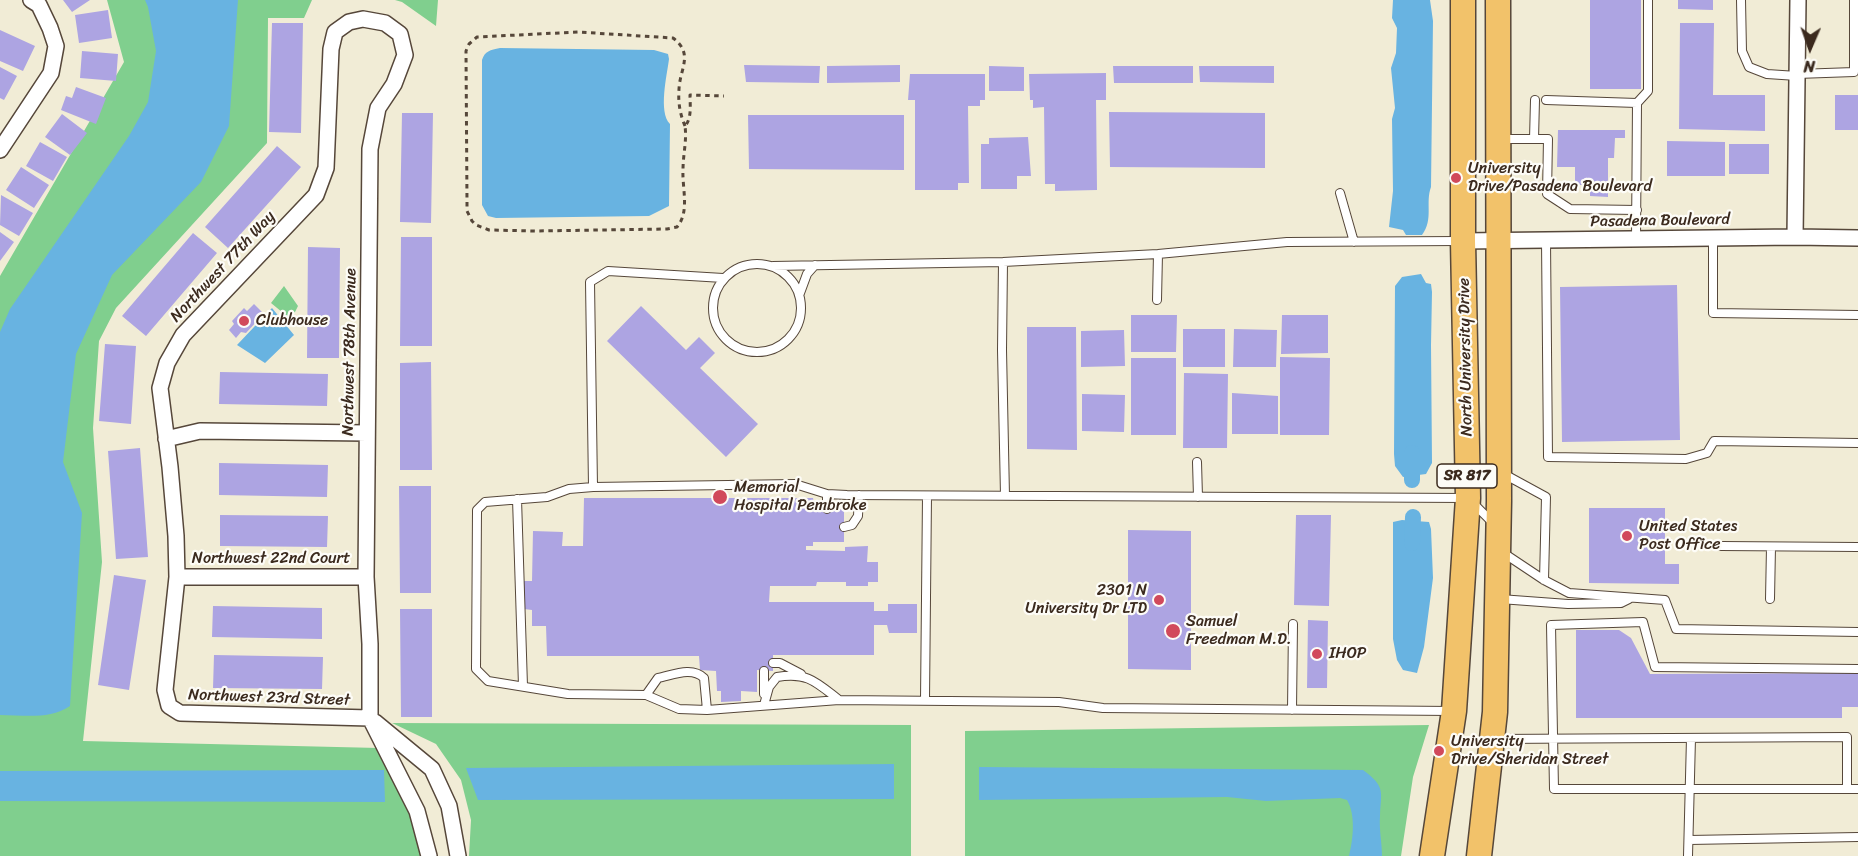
<!DOCTYPE html>
<html>
<head>
<meta charset="utf-8">
<style>
  body { margin:0 }
  #map { position:relative; width:1858px; height:856px; overflow:hidden; background:#f1ecd6; font-family:Sriracha,sans-serif }
  canvas { display:block }
  .north { position:absolute; left:1780px; top:18px; width:60px; height:60px; -webkit-text-stroke:4px #fdfcf7; paint-order:stroke; rotate:182deg; font-size:16px; font-weight:700; line-height:24px; text-align:center; color:#3b2a1e }
  .north::after { content:''; display:block; margin:auto; width:21px; height:27px; background:#3b2a1e; clip-path:polygon(50% 0,100% 100%,50% 72%,0 100%) }
</style>
</head>
<body>
<div id="map">
<canvas width="1858" height="856"></canvas>
<div class="north">N</div>
</div>
<script>
const ctx = document.querySelector('canvas').getContext('2d');
ctx.lineJoin = 'round';
function fill(path, color) {
  ctx.fillStyle = color;
  ctx.fill(path, 'evenodd');
}
function stroke(path, color, width, dash) {
  ctx.strokeStyle = color;
  ctx.lineWidth = width;
  ctx.lineCap = dash ? 'butt' : 'round';
  ctx.setLineDash(dash || []);
  ctx.stroke(path);
}
function label(font, color, halo, rows, align = 'center') {
  ctx.font = font + ' Sriracha,sans-serif';
  ctx.lineWidth = 4.5;
  ctx.setLineDash([]);
  ctx.textBaseline = 'middle';
  ctx.strokeStyle = halo;
  ctx.fillStyle = color;
  for (const [text, x, y, turn = 0] of rows) {
    ctx.save();
    ctx.translate(x, y);
    ctx.rotate((+turn || 0) * Math.PI / 180);
    ctx.textAlign = isNaN(turn) ? turn : align;
    if (halo) ctx.strokeText(text, 0, 0);
    ctx.fillText(text, 0, 0);
    ctx.restore();
  }
}
fill(new Path2D(`
  M107,0H312L304,18H268L267,143L116,308L99,341L93,428L102,562L83,741L379,748L408,805L422,856H0V276L124,62Z
  M395,0H438L436,26L402,2Z
  M284,286L298,306L295,312L288,317L271,303Z
  M392,723L911,725V856H469L471,820L461,780L436,744Z
  M1429,725L1413,777L1401,856H965V731Z`), '#80cf8e');
fill(new Path2D(`
  M145,0H238L229,126L201,182L112,275L76,354L63,462L82,513L70,706C49,720 24,715 0,715V332L10,309L129,136L148,102L156,51L148,7Z
  M1393,0H1430L1433,21L1431,187C1425,203 1434,219 1422,235H1406L1403,230L1389,227L1393,191L1392,119L1395,108L1391,68L1396,53L1397,28L1392,18Z
  M500,48L654,50L668,54L669,59C667,75 658,112 670,124L669,206L649,216L496,218L488,216L482,205V60C485,51 490,50 500,48Z
  M1421,274L1426,283L1431,284L1432,292L1431,345L1432,463L1426,474L1403,477L1395,466L1394,454L1395,286L1402,277Z
  M272,308L294,335L265,363L237,345Z
  M1402,520L1429,522L1431,529L1433,578L1424,647L1417,673L1403,670L1397,660L1393,639V522Z
  M894,764V799L478,800L466,768Z
  M979,767L1363,770C1386,787 1381,791 1380,816C1379,830 1382,843 1382,856H1349C1353,840 1356,815 1347,800L1340,798L1266,801L1227,797L979,800Z
  M384,770L385,802L0,801V771Z`), '#68b3e1');
stroke(new Path2D(`
  M1412,453V480
  M1412,543L1413,517`), '#68b3e1', 16);
fill(new Path2D(`
  M63,0H90L72,12Z
  M1590,0H1641V89H1590Z
  M1678,0H1713V10L1678,9Z
  M108,10L112,38L79,43L75,15Z
  M272,23H303L301,133L269,132Z
  M1680,23H1714L1713,95H1765V131L1679,129Z
  M0,30L35,46L23,71L0,61Z
  M82,51L118,54L116,81L80,78Z
  M744,65L820,66L819,83L746,82Z
  M900,65V82L827,83V66Z
  M989,66L1024,67V91H989Z
  M1113,66H1193V83H1114Z
  M1199,66H1274V83L1200,82Z
  M0,67L17,76L4,100L0,98Z
  M1106,73V100H1096L1097,190L1055,191V184H1045L1044,107L1033,108V100H1030L1029,74Z
  M910,74H985V100H980V106H968L969,183H958V190H915V100H908Z
  M76,87L106,98L96,124L61,110L66,96L72,98Z
  M1835,95H1858V130H1835Z
  M1109,112L1265,113V168L1110,167Z
  M402,113H433L431,223L400,222Z
  M62,114L87,133L70,155L45,137Z
  M748,115H904V170L749,169Z
  M1558,130H1625V138H1615L1614,158H1608V197L1590,196V185H1575V167H1557Z
  M1028,137L1031,176H1017V189H981V144H989V138Z
  M1667,141L1725,142V176H1667Z
  M40,142L67,157L53,181L26,166Z
  M1729,144H1769V174H1729Z
  M277,146L301,167L228,248L205,227Z
  M21,167L49,185L34,208L6,190Z
  M1,195L33,213L19,236L0,225Z
  M0,232L14,242L0,261Z
  M193,233L217,253L146,336L122,316Z
  M401,237H432V346H400Z
  M308,247L340,248L339,358H307Z
  M1677,285L1680,440L1562,442L1560,287Z
  M254,304L262,312L255,319L257,321L246,333L241,332L236,338L229,330L234,324L232,321L244,308L247,311Z
  M641,306L686,350L699,337L715,353L700,368L758,424L726,457L607,341Z
  M1131,315H1177L1176,352H1131Z
  M1282,315H1328V353L1281,354Z
  M1027,327H1076L1077,450L1027,449Z
  M1183,329H1225V367H1183Z
  M1234,329L1277,330L1276,367H1233Z
  M1124,330L1125,366L1081,367V331Z
  M105,344L136,346L131,424L99,421Z
  M1280,357L1330,358L1329,435H1280Z
  M1131,358H1176V435H1131Z
  M431,362L432,470H400V363Z
  M220,372L328,374L327,406L219,404Z
  M1184,373L1228,374L1227,448H1183Z
  M1232,393L1278,396V434H1232Z
  M1082,394L1125,395L1124,432L1082,431Z
  M140,448L148,557L116,559L108,451Z
  M219,463L328,465L327,497L219,495Z
  M399,486H431V593H400Z
  M584,498H813L815,510L844,509V542H813V546H806V550L845,551V547L868,546L867,562H878V582H868V586H846V582H817L816,586H770L769,602H874V611H888V604H917V633H889L887,625H874V655H773V671L757,670V692L741,691V701L721,702V691H717L716,671L700,670L699,656H547L546,626H532V610L524,609V581H532L533,531L563,532L562,546H583Z
  M1589,508H1665V564H1679V584L1589,583Z
  M220,515L328,516L327,547L220,546Z
  M1296,515H1331L1329,606L1294,605Z
  M1128,530L1191,531V670L1128,669Z
  M114,575L146,580L129,690L98,685Z
  M213,606L322,608V639L212,637Z
  M400,609H432V717H401Z
  M1308,620L1328,621L1327,688H1307Z
  M1576,630H1619L1631,638L1650,674L1858,673V707H1842V718H1576Z
  M214,655L323,657L322,689L213,688Z`), '#ada4e2');
const service = new Path2D(`
  M1741,0L1742,51L1749,67L1767,74L1797,76
  M1797,74L1854,72V0
  M1546,100L1637,103L1636,239
  M1637,103L1648,91V0
  M1500,139H1548L1547,194L1570,209L1637,210
  M1534,139L1535,100
  M1340,193L1354,242
  M1713,238V313L1858,315
  M1546,241L1548,457L1686,459L1707,453L1714,441L1858,443
  M1003,262L1002,350L1005,496
  M713 308a44 44 0 1 1 88 0a44 44 0 1 1-88 0Z
  M773,266L1003,262L1158,254L1287,242L1459,241
  M800,293L807,274L815,265
  M1157,300L1158,254
  M1197,462L1198,497
  M1502,473L1546,497L1544,580
  M593,487L590,282L608,271L723,278
  M517,499L523,686
  M827,509V494
  M844,527L852,525L858,516L859,495
  M1721,546L1858,547
  M1502,552L1544,580L1569,593L1665,600L1676,629L1858,632
  M1500,599L1568,604L1621,603L1629,599
  M1770,599L1771,547
  M773,663H780L801,674
  M1858,669L1655,667L1643,622L1551,625L1554,789H1858
  M764,671V694
  M646,695L658,678C673,675 692,666 704,678L707,710
  M925,700L927,496
  M764,705L769,687L777,677C808,672 816,682 839,700
  M1292,710L1293,624
  M1452,711L1103,708L1059,702L839,700L707,710L679,709L646,695L568,694L488,681L476,669L477,510L485,502L547,497L569,489L593,487L795,484L827,494L847,495L1468,498L1493,523
  M1494,739L1847,737V789
  M1689,840L1858,837
  M1688,856L1691,738`);
const minor = new Path2D(`
  M0,150L51,73L56,46L50,28L39,5L31,0
  M1795,237L1798,0
  M1463,241L1795,237L1858,238
  M166,439L200,431L367,433
  M177,577H366
  M370,718L180,713L169,706L165,690L177,577L176,536L170,467L160,388L167,363L183,335L316,195L326,168L331,49L335,32L349,22L363,19L385,23L400,34L405,55L394,84L378,108L370,149L366,577L370,644V718L417,811L429,856
  M375,722L432,769L449,806L458,856`);
const primary = new Path2D(`
  M1432,856L1454,711L1468,498L1463,241V0
  M1479,856L1495,712L1499,501L1498,0`);
stroke(service, '#56473a', 10);
stroke(minor, '#56473a', 18);
stroke(primary, '#56473a', 27);
stroke(new Path2D(`
  M685,126C680,114 678,103 679,89C680,68 694,54 673,38L578,32L477,37L469,44L466,51L467,203V211L472,221L476,225L489,230L535,231L667,229L677,227C690,212 682,188 683,170C683,154 687,141 685,126C692,118 690,105 690,95L724,96`), '#56473a', 3, [4.5, 4.5]);
stroke(service, '#fff', 8);
stroke(minor, '#fff', 15);
stroke(primary, '#f2c26a', 24);
for (const [x, y, r, color] of [
  [1456,178,6,"#d1495b"],
  [244,321,6,"#d1495b"],
  [720,497,8,"#d1495b"],
  [1627,536,6,"#d1495b"],
  [1159,600,6,"#d1495b"],
  [1173,631,8,"#d1495b"],
  [1317,654,6,"#d1495b"],
  [1439,751,6,"#d1495b"]
]) {
  const dot = new Path2D();
  dot.arc(x, y, r, 0, 2 * Math.PI);
  ctx.fillStyle = color;
  ctx.fill(dot);
  stroke(dot, '#fdfcf7', 2);
}
for (const [x, y, w] of [
  [1467,476,60]
]) {
  const box = new Path2D();
  box.roundRect(x - w / 2, y - 12, w, 24, 4.5);
  ctx.fillStyle = '#fdfcf7';
  ctx.fill(box);
  stroke(box, '#3b2a1e', 1.5);
}
label('bold 15px', '#3b2a1e', null, [
  ["SR 817",1467,476]
]);
label('16px', '#3b2a1e', '#fdfcf7', [
  ["University",1468,169],
  ["Drive/Pasadena Boulevard",1468,187],
  ["Clubhouse",256,321],
  ["Memorial",734,488],
  ["Hospital Pembroke",734,506],
  ["United States",1639,527],
  ["Post Office",1639,545],
  ["2301 N",1147,591,"right"],
  ["University Dr LTD",1147,609,"right"],
  ["Samuel",1186,622],
  ["Freedman M.D.",1186,640],
  ["IHOP",1329,654],
  ["University",1451,742],
  ["Drive/Sheridan Street",1451,760]
], 'left');
label('16px', '#3b2a1e', '#fdfcf7', [
  ["Pasadena Boulevard",1660,221,-1],
  ["Northwest 77th Way",223,267,-47],
  ["Northwest 78th Avenue",350,352,-89],
  ["North University Drive",1466,357,-91],
  ["Northwest 22nd Court",271,559],
  ["Northwest 23rd Street",269,698,2]
]);
</script>
</body>
</html>
